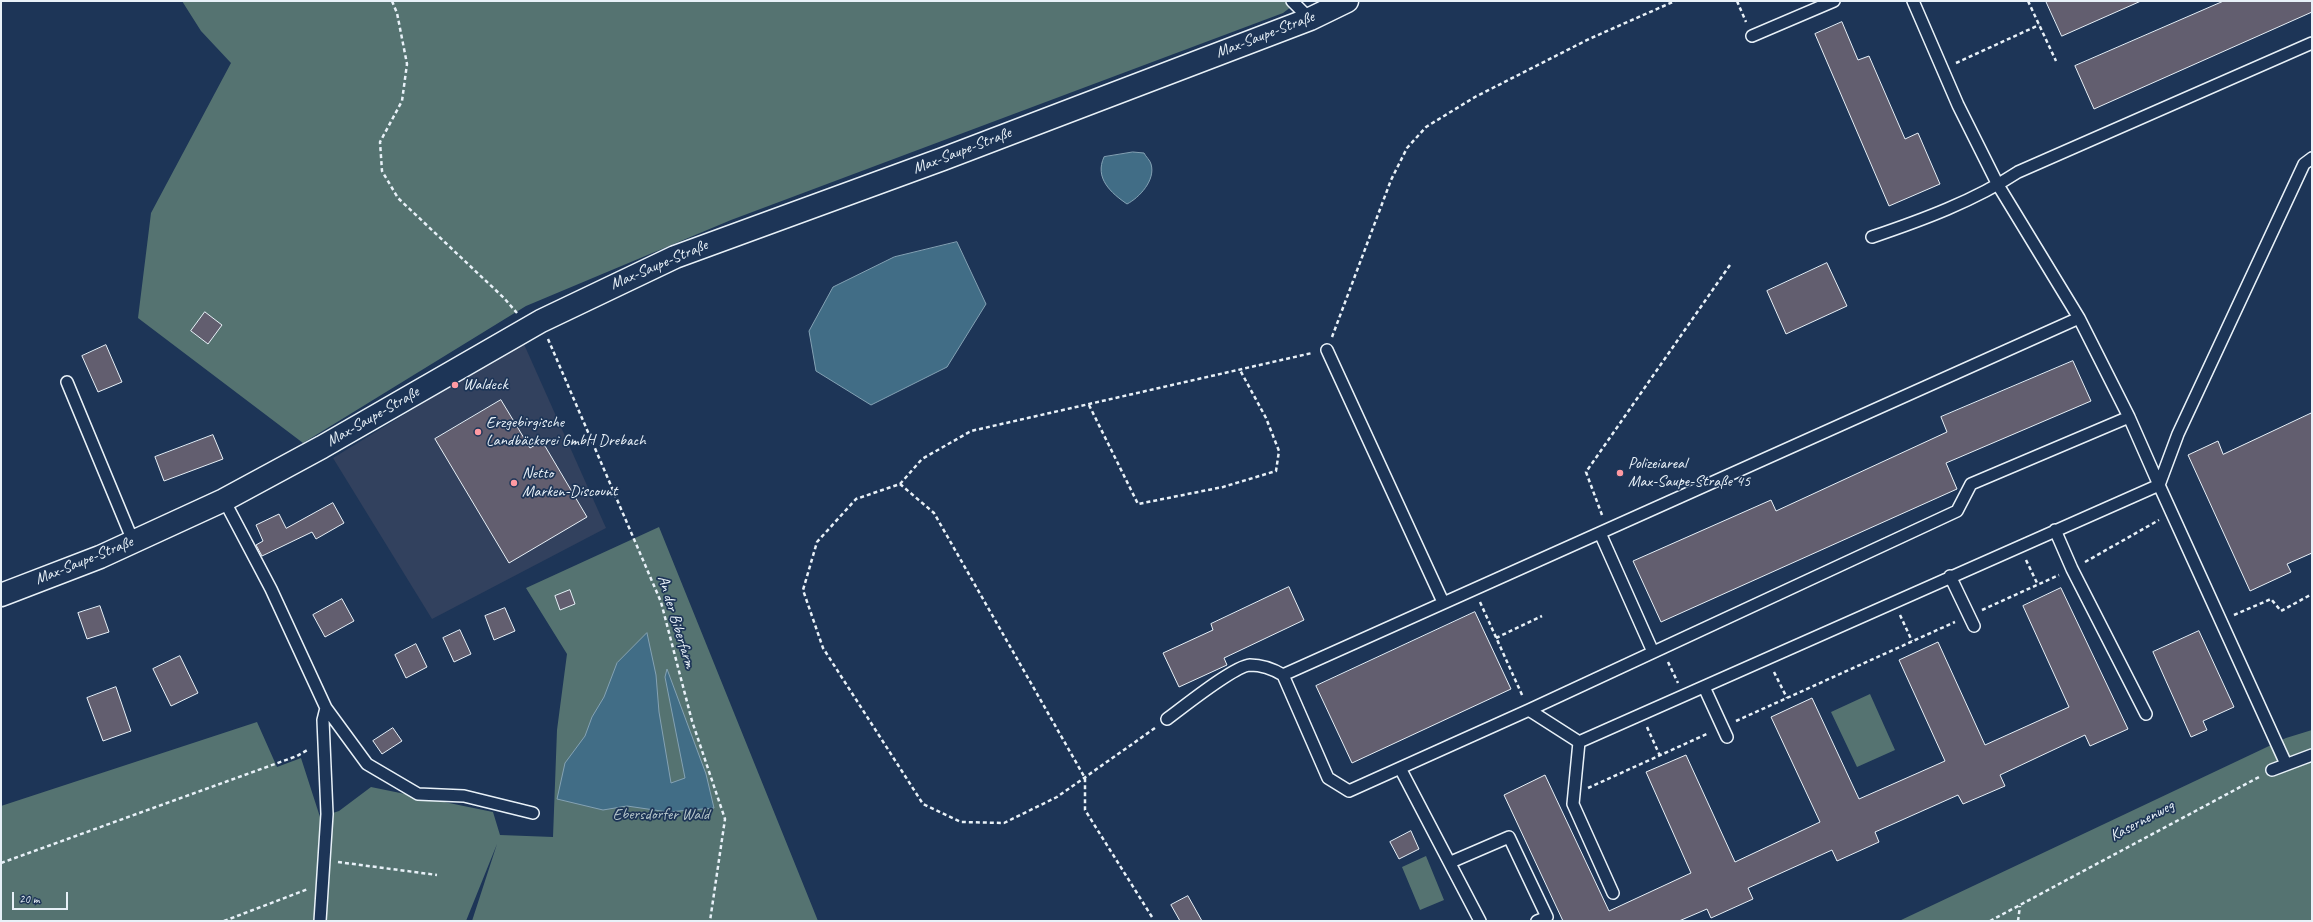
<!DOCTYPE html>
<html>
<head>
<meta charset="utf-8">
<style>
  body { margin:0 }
  #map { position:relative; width:2313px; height:922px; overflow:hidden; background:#1d3557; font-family:Caveat,sans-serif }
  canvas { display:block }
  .frame { position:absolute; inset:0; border:2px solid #e8f1f8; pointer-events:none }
  .scale { position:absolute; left:12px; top:892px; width:56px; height:18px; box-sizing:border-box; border:2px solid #e8f1f8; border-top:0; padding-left:5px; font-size:12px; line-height:14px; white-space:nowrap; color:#e8f1f8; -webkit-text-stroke:3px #1d3557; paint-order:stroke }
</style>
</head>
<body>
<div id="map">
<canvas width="2313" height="922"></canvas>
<div class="frame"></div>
<div class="scale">20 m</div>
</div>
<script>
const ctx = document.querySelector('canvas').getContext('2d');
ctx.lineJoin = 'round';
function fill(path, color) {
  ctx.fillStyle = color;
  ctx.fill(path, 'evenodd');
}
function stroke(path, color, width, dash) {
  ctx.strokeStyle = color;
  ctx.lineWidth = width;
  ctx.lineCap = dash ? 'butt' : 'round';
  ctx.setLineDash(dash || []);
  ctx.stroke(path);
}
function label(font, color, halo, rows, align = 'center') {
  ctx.font = font + ' Caveat,sans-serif';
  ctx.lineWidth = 3.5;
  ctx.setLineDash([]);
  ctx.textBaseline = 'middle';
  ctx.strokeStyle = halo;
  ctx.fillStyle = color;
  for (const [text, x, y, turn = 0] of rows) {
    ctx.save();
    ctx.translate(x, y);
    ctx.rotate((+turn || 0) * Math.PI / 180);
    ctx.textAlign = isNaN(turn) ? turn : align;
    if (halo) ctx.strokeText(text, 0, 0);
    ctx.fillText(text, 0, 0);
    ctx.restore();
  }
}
fill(new Path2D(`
  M523,342L606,528L432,619L333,458Z`), '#32415e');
fill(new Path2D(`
  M182,1H1288L1291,7L1283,13L731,220L526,306L303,443L138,318L151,213L231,63L201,31Z
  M659,527L818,921H472L497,844L466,921H1V806L257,722L277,767L301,758L320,817L339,811L371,787L493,812L500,835L553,837L557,730L567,654L526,588Z
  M1870,694L1895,750L1857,767L1831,712Z
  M2312,730V921H1899L2286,738Z
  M1426,856L1444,900L1420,910L1402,867Z`), '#557371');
const water = new Path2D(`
  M1133,152L1144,153C1146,157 1150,160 1151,164C1156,180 1139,198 1127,204C1111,193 1094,178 1104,157Z
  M957,242L986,304L947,367L871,405L816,371L809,331L833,287L894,257Z
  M647,633L656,675L659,712L671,783L685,778L665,677L667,669L706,774L714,808L668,812L627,806L603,810L557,799L565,763L585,736L592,717L604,697L617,663Z`);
fill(water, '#416d86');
stroke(water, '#84a2b4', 1);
const building = new Path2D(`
  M2046,1H2141L2062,36Z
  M2224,1H2312V12L2094,109L2075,66Z
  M1842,22L1858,60L1869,56L1905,139L1918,133L1940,184L1889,206L1815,34Z
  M1827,263L1847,306L1786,334L1767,291Z
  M205,312L222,325L208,344L191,331Z
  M106,345L122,382L98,392L82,356Z
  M2073,361L2091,401L1946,463L1957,489L1661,622L1633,561L1771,500L1776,511L1947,432L1941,417Z
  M501,400L530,448L542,441L587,517L509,563L435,439Z
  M2312,413V553L2287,564L2291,572L2250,591L2188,455L2218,441L2223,454Z
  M213,435L223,459L164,481L155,457Z
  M333,503L344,523L316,539L312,532L262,556L256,545L263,541L256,525L279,514L286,528Z
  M1289,587L1304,620L1224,658L1227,665L1179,687L1163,653L1213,630L1211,624Z
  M2061,588L2128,729L2090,746L2085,735L2000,775L2005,786L1963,804L1958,795L1875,832L1879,842L1837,861L1832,850L1748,888L1753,899L1711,918L1707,909L1679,921H1563L1504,795L1545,775L1609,911L1691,873L1646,772L1686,755L1735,862L1820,822L1771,717L1812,698L1859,799L1945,761L1899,660L1938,642L1985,745L2069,707L2023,606Z
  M570,590L575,604L560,610L555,596Z
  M342,599L354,621L325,637L313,615Z
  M100,606L109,632L87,639L78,613Z
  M505,608L515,631L494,640L485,616Z
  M1475,612L1511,689L1352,763L1316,686Z
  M460,630L471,654L454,662L443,638Z
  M2199,631L2234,707L2203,721L2207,730L2191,737L2153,652Z
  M416,644L427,667L406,678L395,655Z
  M180,656L198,693L171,706L153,669Z
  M116,687L131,731L103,741L87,698Z
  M393,728L402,741L382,754L373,741Z
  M1411,831L1419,849L1399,859L1390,842Z
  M1188,896L1202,921H1180L1171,905Z`);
fill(building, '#625e6f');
stroke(building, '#e8f1f8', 1);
const service = new Path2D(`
  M1292,1L1310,19
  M1913,1L1958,105L1998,185L2079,318L2129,417L2159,485
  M1752,36L1834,1
  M1872,237C1922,220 1974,201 2018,172L2312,43
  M2079,318L1283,675L1328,778L1349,791L1529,710L1957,511L1971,484L2129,417
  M1327,350L1443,602
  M67,382L133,541
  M2159,485L2178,434L2304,164L2312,158
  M224,500L271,589L326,708L367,764L418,794L464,796L533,813
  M2055,530L2072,569L2146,714
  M1600,533L1653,652
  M1950,576L1974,626
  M1704,687L1727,737
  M1529,710L1579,742L2159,485L2286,764
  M1167,719C1182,708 1234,666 1250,665C1262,665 1273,669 1283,675
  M1579,742L1573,804L1613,893
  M1400,768L1480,921
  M2272,770L2312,755
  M1451,862L1509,837L1547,917L1537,921
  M320,921L327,814L323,720L326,708`);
const tertiary = new Path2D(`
  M1,595L100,557L224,500L322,447L541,321L675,257L943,159L1310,19L1347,1`);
stroke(service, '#e8f1f8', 14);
stroke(tertiary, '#e8f1f8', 25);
stroke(new Path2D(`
  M392,1L397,13L407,64L402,101L380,142L382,171L398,198L504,298L517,313
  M1737,1L1746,22
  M2028,1L2056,61
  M1956,63L2039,25
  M1332,337L1391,180L1407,148L1426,127L1475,97L1589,39L1675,1
  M548,339L661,602L692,721L725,819L710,921
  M1089,405L1138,504L1223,487L1276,471L1279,451L1266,418L1240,370
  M900,484L922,459L971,431L1312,353
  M1602,515L1586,472L1730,265
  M2026,560L2038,585
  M2085,562L2159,520
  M1480,602L1523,697
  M1982,610L2059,575
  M1900,615L1912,641
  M2234,615L2271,599L2281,611L2312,594
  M1496,638L1542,616
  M1668,662L1678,683
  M1774,672L1787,698
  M1736,721L1955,622
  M1647,727L1660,756
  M1588,788L1709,733
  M338,862L437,875
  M1,863L297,756L309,749
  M1152,917L1085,810V778L934,513L900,484L856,499L817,542L803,590L823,648L923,804L961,822L1004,823L1057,797L1155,728
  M224,921L308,889
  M1990,921L2259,777
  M2018,921L2020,906`), '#e8f1f8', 2.5, [4, 3]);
stroke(service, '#1d3557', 11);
stroke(tertiary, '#1d3557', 22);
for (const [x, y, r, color] of [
  [455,385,4,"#ff9aa2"],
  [478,432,4,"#ff9aa2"],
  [1620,473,4,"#ff9aa2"],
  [514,483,4,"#ff9aa2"]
]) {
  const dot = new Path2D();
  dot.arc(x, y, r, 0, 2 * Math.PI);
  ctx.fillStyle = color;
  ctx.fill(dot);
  stroke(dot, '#1d3557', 1.5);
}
label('16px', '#e8f1f8', '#1d3557', [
  ["Max-Saupe-Straße",1265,35,-21],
  ["Max-Saupe-Straße",962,151,-21],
  ["Max-Saupe-Straße",659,265,-23],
  ["Max-Saupe-Straße",373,417,-30],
  ["Max-Saupe-Straße",84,561,-22],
  ["An der Biberfarm",676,622,73],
  ["Kasernenweg",2142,821,-28]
]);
label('16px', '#e8f1f8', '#1d3557', [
  ["Waldeck",463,385],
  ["Erzgebirgische",486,423],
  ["Landbäckerei GmbH Drebach",486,441],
  ["Polizeiareal",1628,464],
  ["Max-Saupe-Straße 45",1628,482],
  ["Netto",522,474],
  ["Marken-Discount",522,492]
], 'left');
label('16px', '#b5c5c9', '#1d3557', [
  ["Ebersdorfer Wald",661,815]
]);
</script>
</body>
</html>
